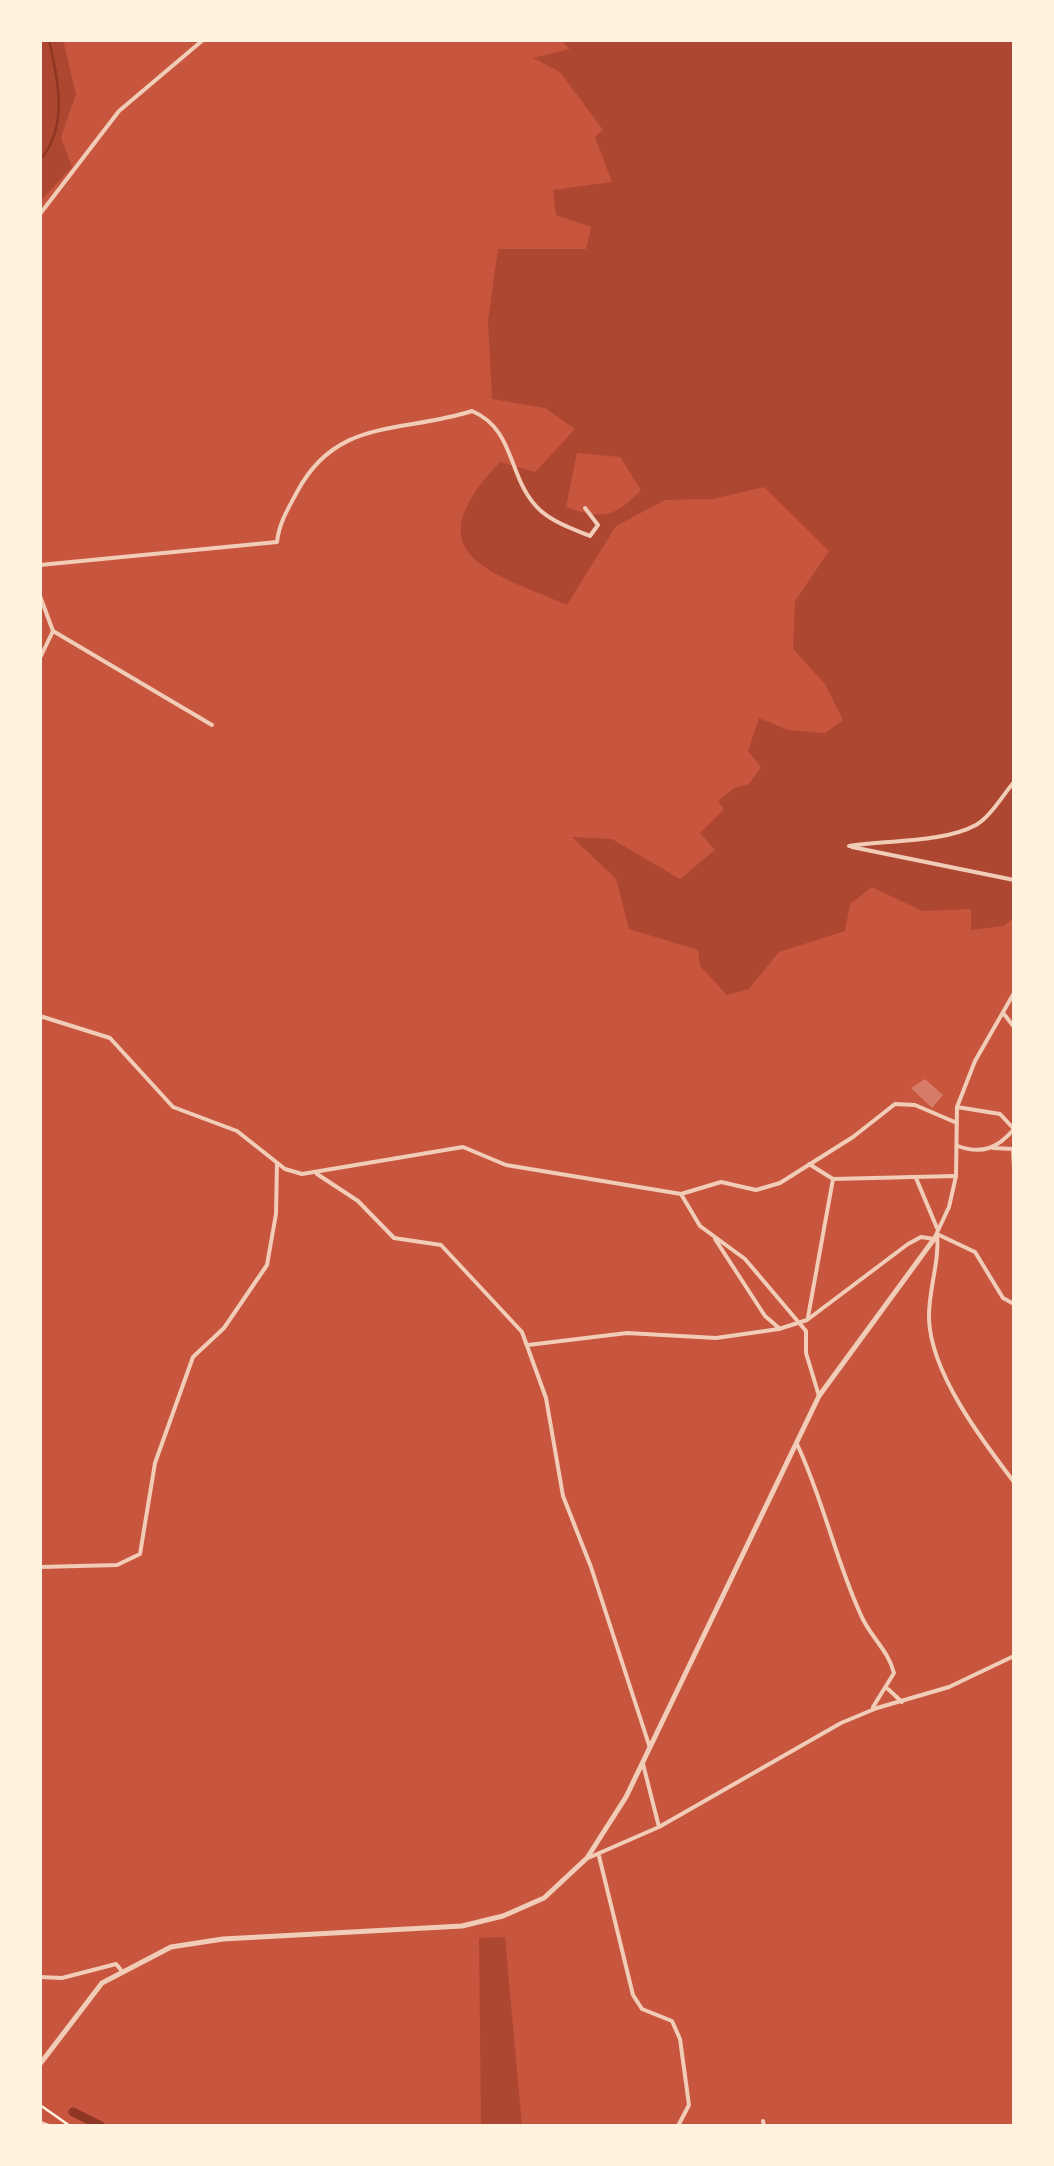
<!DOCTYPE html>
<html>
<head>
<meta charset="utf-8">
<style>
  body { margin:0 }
  #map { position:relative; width:1054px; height:2166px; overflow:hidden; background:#c8553d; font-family:Figtree,sans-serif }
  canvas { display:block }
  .frame { position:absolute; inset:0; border:42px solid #fff3e0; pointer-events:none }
</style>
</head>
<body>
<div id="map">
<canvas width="1054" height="2166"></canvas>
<div class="frame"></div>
</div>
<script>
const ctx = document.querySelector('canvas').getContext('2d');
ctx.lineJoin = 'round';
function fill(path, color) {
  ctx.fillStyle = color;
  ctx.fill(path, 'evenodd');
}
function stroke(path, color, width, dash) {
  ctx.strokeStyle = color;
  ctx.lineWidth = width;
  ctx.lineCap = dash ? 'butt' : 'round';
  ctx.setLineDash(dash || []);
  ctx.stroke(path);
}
fill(new Path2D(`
  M40,40H63L76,94L61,137L72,167L41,200Z
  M561,40H1014V918L1003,926L971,930V909L922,911L872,887L850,904L845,931L779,952L749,989L727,995L700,966L698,950L629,929L616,879L572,837L612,839L680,879L715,850L700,833L724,809L718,801L734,788L749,784L761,767L748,751L759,718L788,730L825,733L843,720L825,684L793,649L795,601L829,551L764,487L714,499L665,500L616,526L567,605C488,571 412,554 500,462L535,472L575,429L545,408L492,399L488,321L498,249H586L591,227L556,215L553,190L612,182L595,137L603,130L560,72L533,58L570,49ZM577,453L620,457L641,490C614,519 601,519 566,507Z
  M505,1937L522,2126H481L479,1938Z`), '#ae4732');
stroke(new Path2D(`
  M40,160C69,127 58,80 49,40`), '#8f3625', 2.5);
stroke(new Path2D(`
  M73,2112L101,2126`), '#8f3625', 9);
fill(new Path2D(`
  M925,1079L943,1095L932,1108L911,1088Z`), '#d67c66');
stroke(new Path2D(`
  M40,2105L70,2126`), '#fff3e0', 2.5);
stroke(new Path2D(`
  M40,214L119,111L203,40
  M40,565L277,542C279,523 288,509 297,492C337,417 400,434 472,411C517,430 507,481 541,511C555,523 573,529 590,536L598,525L585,508
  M40,596L53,631L212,725
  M40,658L53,631
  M849,846C887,840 943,843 976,825C990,817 1003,795 1014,782
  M852,847L1014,880
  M1004,1014L1014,1027
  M40,1016L110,1038L173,1107L237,1131L285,1169L302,1174L463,1147L506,1165L681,1194L721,1182L756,1190L780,1183L853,1137L895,1104L915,1105L957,1123
  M957,1107L1000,1114L1014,1129C998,1148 982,1155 958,1146
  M993,1148L1014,1149
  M1013,1149L1014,1168
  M809,1164L833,1179L954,1176
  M317,1174L358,1201L394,1238L441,1245L522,1332L546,1398L563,1496L591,1567L650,1748
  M916,1178L937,1228
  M681,1194L700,1226L745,1259L806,1331V1353L819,1396
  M1014,1232V1304
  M715,1239L765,1316L779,1328
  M1014,1304L1003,1298L975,1252L937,1234C940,1262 928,1290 929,1319C931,1373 981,1439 1014,1482
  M808,1317L833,1179
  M528,1345L627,1333L716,1338L779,1329L807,1320L908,1244L921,1237L934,1239L949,1207L956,1176L957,1107L975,1061L1014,993
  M797,1444C823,1499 835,1558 860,1613C869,1636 888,1649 894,1673L873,1707
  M40,1567L117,1565L140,1554L155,1463L193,1357L224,1328L267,1265L276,1214L277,1163
  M888,1689L902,1702
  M643,1764L659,1827
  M599,1856L633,1995L642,2009L672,2021L680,2039L689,2105L678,2126
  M588,1858L659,1827L841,1723L877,1708L949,1687L1014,1656
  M40,1977L62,1978L116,1964L121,1970
  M763,2121L764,2126`), '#f1ccb7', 4);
stroke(new Path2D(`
  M40,2064L102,1983L171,1947L223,1939L462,1926L503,1916L544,1898L587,1858L626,1797L819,1396L934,1239
  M40,2123L48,2126`), '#f1ccb7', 5);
</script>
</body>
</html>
